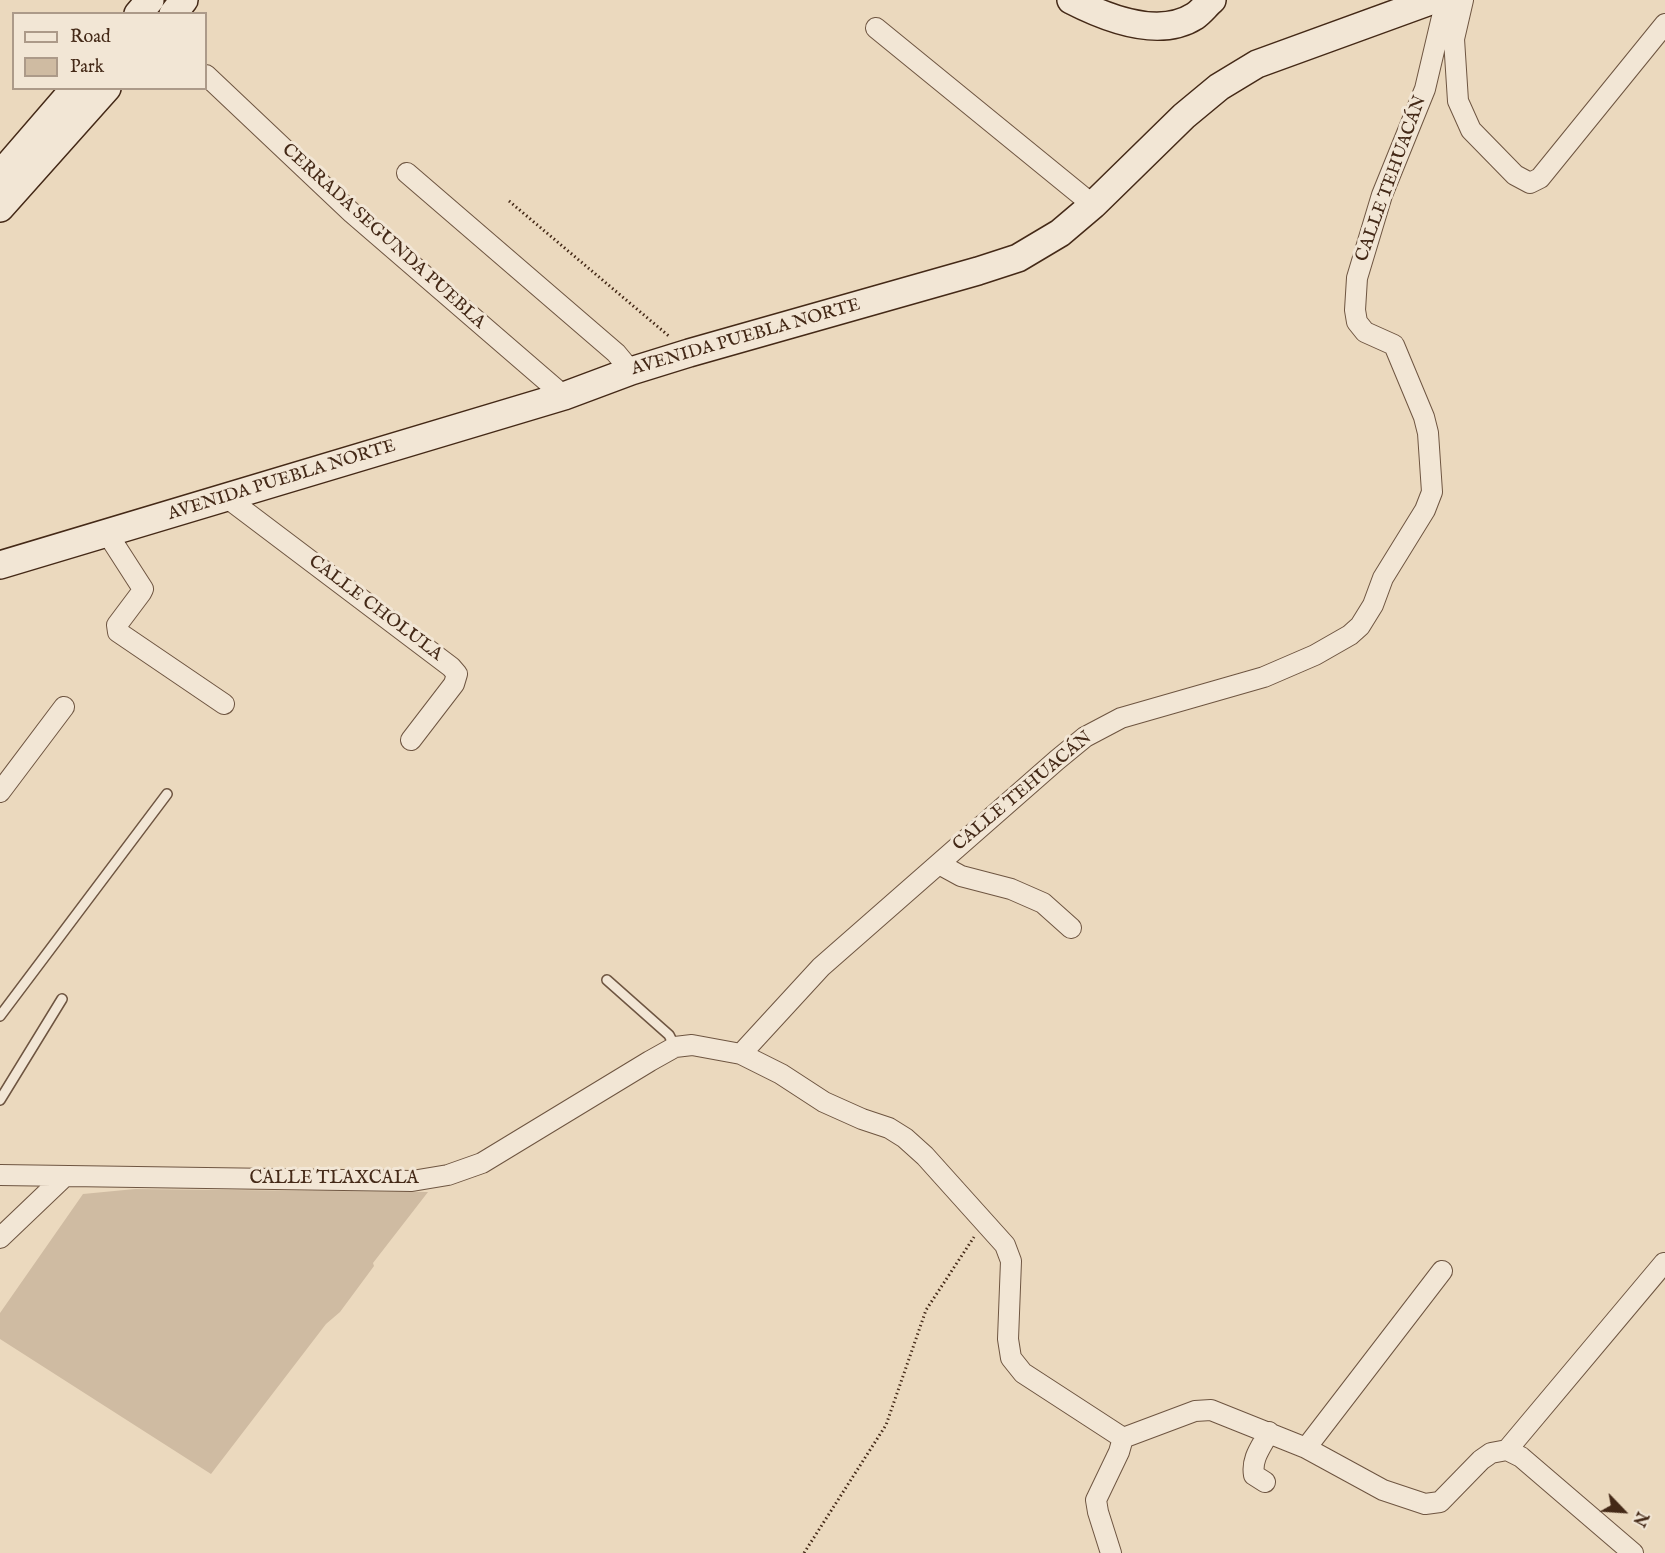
<!DOCTYPE html>
<html>
<head>
<meta charset="utf-8">
<style>
  body { margin:0 }
  #map { position:relative; width:1665px; height:1553px; overflow:hidden; background:#ebd9be; font-family:"IM FELL English",serif }
  canvas { display:block }
  .legend { position:absolute; left:12px; top:12px; width:195px; height:78px; box-sizing:border-box; background:#f2e6d5; border:2px solid #ac9a89; margin:0; padding:8px 10px; list-style:none; font-size:18px; color:#442917 }
  .legend li { display:flex; align-items:center; gap:12px; height:30px }
  .legend b { width:30px; border:2px solid #ac9a89 }
  .north { position:absolute; left:1593px; top:1481px; width:60px; height:60px; -webkit-text-stroke:4px #f2e6d5; paint-order:stroke; rotate:115deg; font-size:16px; font-weight:700; line-height:24px; text-align:center; color:#442917 }
  .north::after { content:''; display:block; margin:auto; width:21px; height:27px; background:#442917; clip-path:polygon(50% 0,100% 100%,50% 72%,0 100%) }
</style>
</head>
<body>
<div id="map">
<canvas width="1665" height="1553"></canvas>
<ul class="legend">
<li><b style="height:8px;background:#f2e6d5"></b>Road</li>
<li><b style="height:16px;background:#cfbba2"></b>Park</li>
</ul>
<div class="north">N</div>
</div>
<script>
const ctx = document.querySelector('canvas').getContext('2d');
ctx.lineJoin = 'round';
function fill(path, color) {
  ctx.fillStyle = color;
  ctx.fill(path, 'evenodd');
}
function stroke(path, color, width, dash) {
  ctx.strokeStyle = color;
  ctx.lineWidth = width;
  ctx.lineCap = dash ? 'butt' : 'round';
  ctx.setLineDash(dash || []);
  ctx.stroke(path);
}
function label(font, color, halo, rows, align = 'center') {
  ctx.font = font + ' "IM FELL English",serif';
  ctx.lineWidth = 6;
  ctx.setLineDash([]);
  ctx.textBaseline = 'middle';
  ctx.strokeStyle = halo;
  ctx.fillStyle = color;
  for (const [text, x, y, turn = 0] of rows) {
    ctx.save();
    ctx.translate(x, y);
    ctx.rotate((+turn || 0) * Math.PI / 180);
    ctx.textAlign = isNaN(turn) ? turn : align;
    if (halo) ctx.strokeText(text, 0, 0);
    ctx.fillText(text, 0, 0);
    ctx.restore();
  }
}
fill(new Path2D(`
  M135,1189L428,1192L373,1263L374,1266L340,1312L326,1324L211,1474L0,1339V1313L83,1194Z`), '#cfbba2');
const lane = new Path2D(`
  M607,980L669,1035L675,1047
  M0,1016L167,794
  M0,1100L62,999`);
const street = new Path2D(`
  M1463,0L1454,39L1458,101L1471,130L1515,175L1530,183L1540,178L1665,24
  M876,28L1093,205
  M206,75L352,213L564,396
  M407,173L616,353L631,371
  M226,497L451,667L457,674L454,684L411,740
  M107,533L143,589L141,593L117,625L118,632L224,704
  M0,792L64,707
  M939,864L961,876L1011,889L1043,903L1071,928
  M741,1054L821,967L1057,760L1085,737L1121,718L1264,677L1315,655L1350,635L1360,626L1373,605L1383,578L1425,510L1432,492L1428,433L1424,417L1394,345L1365,332L1357,322L1355,310L1357,278L1382,195L1425,89L1446,0
  M0,1175L412,1181L448,1175L482,1163L650,1061L675,1047L692,1045L741,1054L781,1074L824,1102L862,1119L889,1128L905,1138L925,1156L1005,1245L1011,1261L1008,1339L1011,1358L1023,1373L1123,1438L1195,1411L1211,1410L1306,1448L1383,1490L1425,1504L1440,1502L1481,1460L1491,1453L1507,1450L1521,1457L1633,1553
  M0,1238L65,1176
  M1306,1448L1442,1271
  M1507,1450L1664,1263
  M1265,1482L1254,1475C1251,1458 1262,1446 1269,1432
  M1111,1553L1098,1512L1096,1500L1119,1452L1123,1438`);
const secondary = new Path2D(`
  M1071,0C1106,18 1159,39 1195,16C1201,12 1206,5 1212,0
  M138,14L150,0
  M173,14L184,0
  M0,175L75,88
  M0,208L107,88
  M0,565L564,396L631,371L689,353L978,271L1018,258L1060,233L1093,205L1184,116L1219,87L1257,64L1433,0`);
stroke(lane, '#6e5541', 12);
stroke(street, '#6e5541', 22);
stroke(secondary, '#442917', 30);
stroke(new Path2D(`
  M509,201L670,337
  M804,1553L886,1425L926,1310L974,1237`), '#442917', 3, [1.5, 3]);
stroke(lane, '#f2e6d5', 9);
stroke(street, '#f2e6d5', 20);
stroke(secondary, '#f2e6d5', 27);
label('18px', '#442917', '#f2e6d5', [
  ["CALLE TEHUACÁN",1392,179,-70],
  ["CERRADA SEGUNDA PUEBLA",383,237,42],
  ["AVENIDA PUEBLA NORTE",746,338,-16],
  ["AVENIDA PUEBLA NORTE",282,481,-17],
  ["CALLE CHOLULA",375,609,37],
  ["CALLE TEHUACÁN",1023,792,-40],
  ["CALLE TLAXCALA",334,1179]
]);
</script>
</body>
</html>
